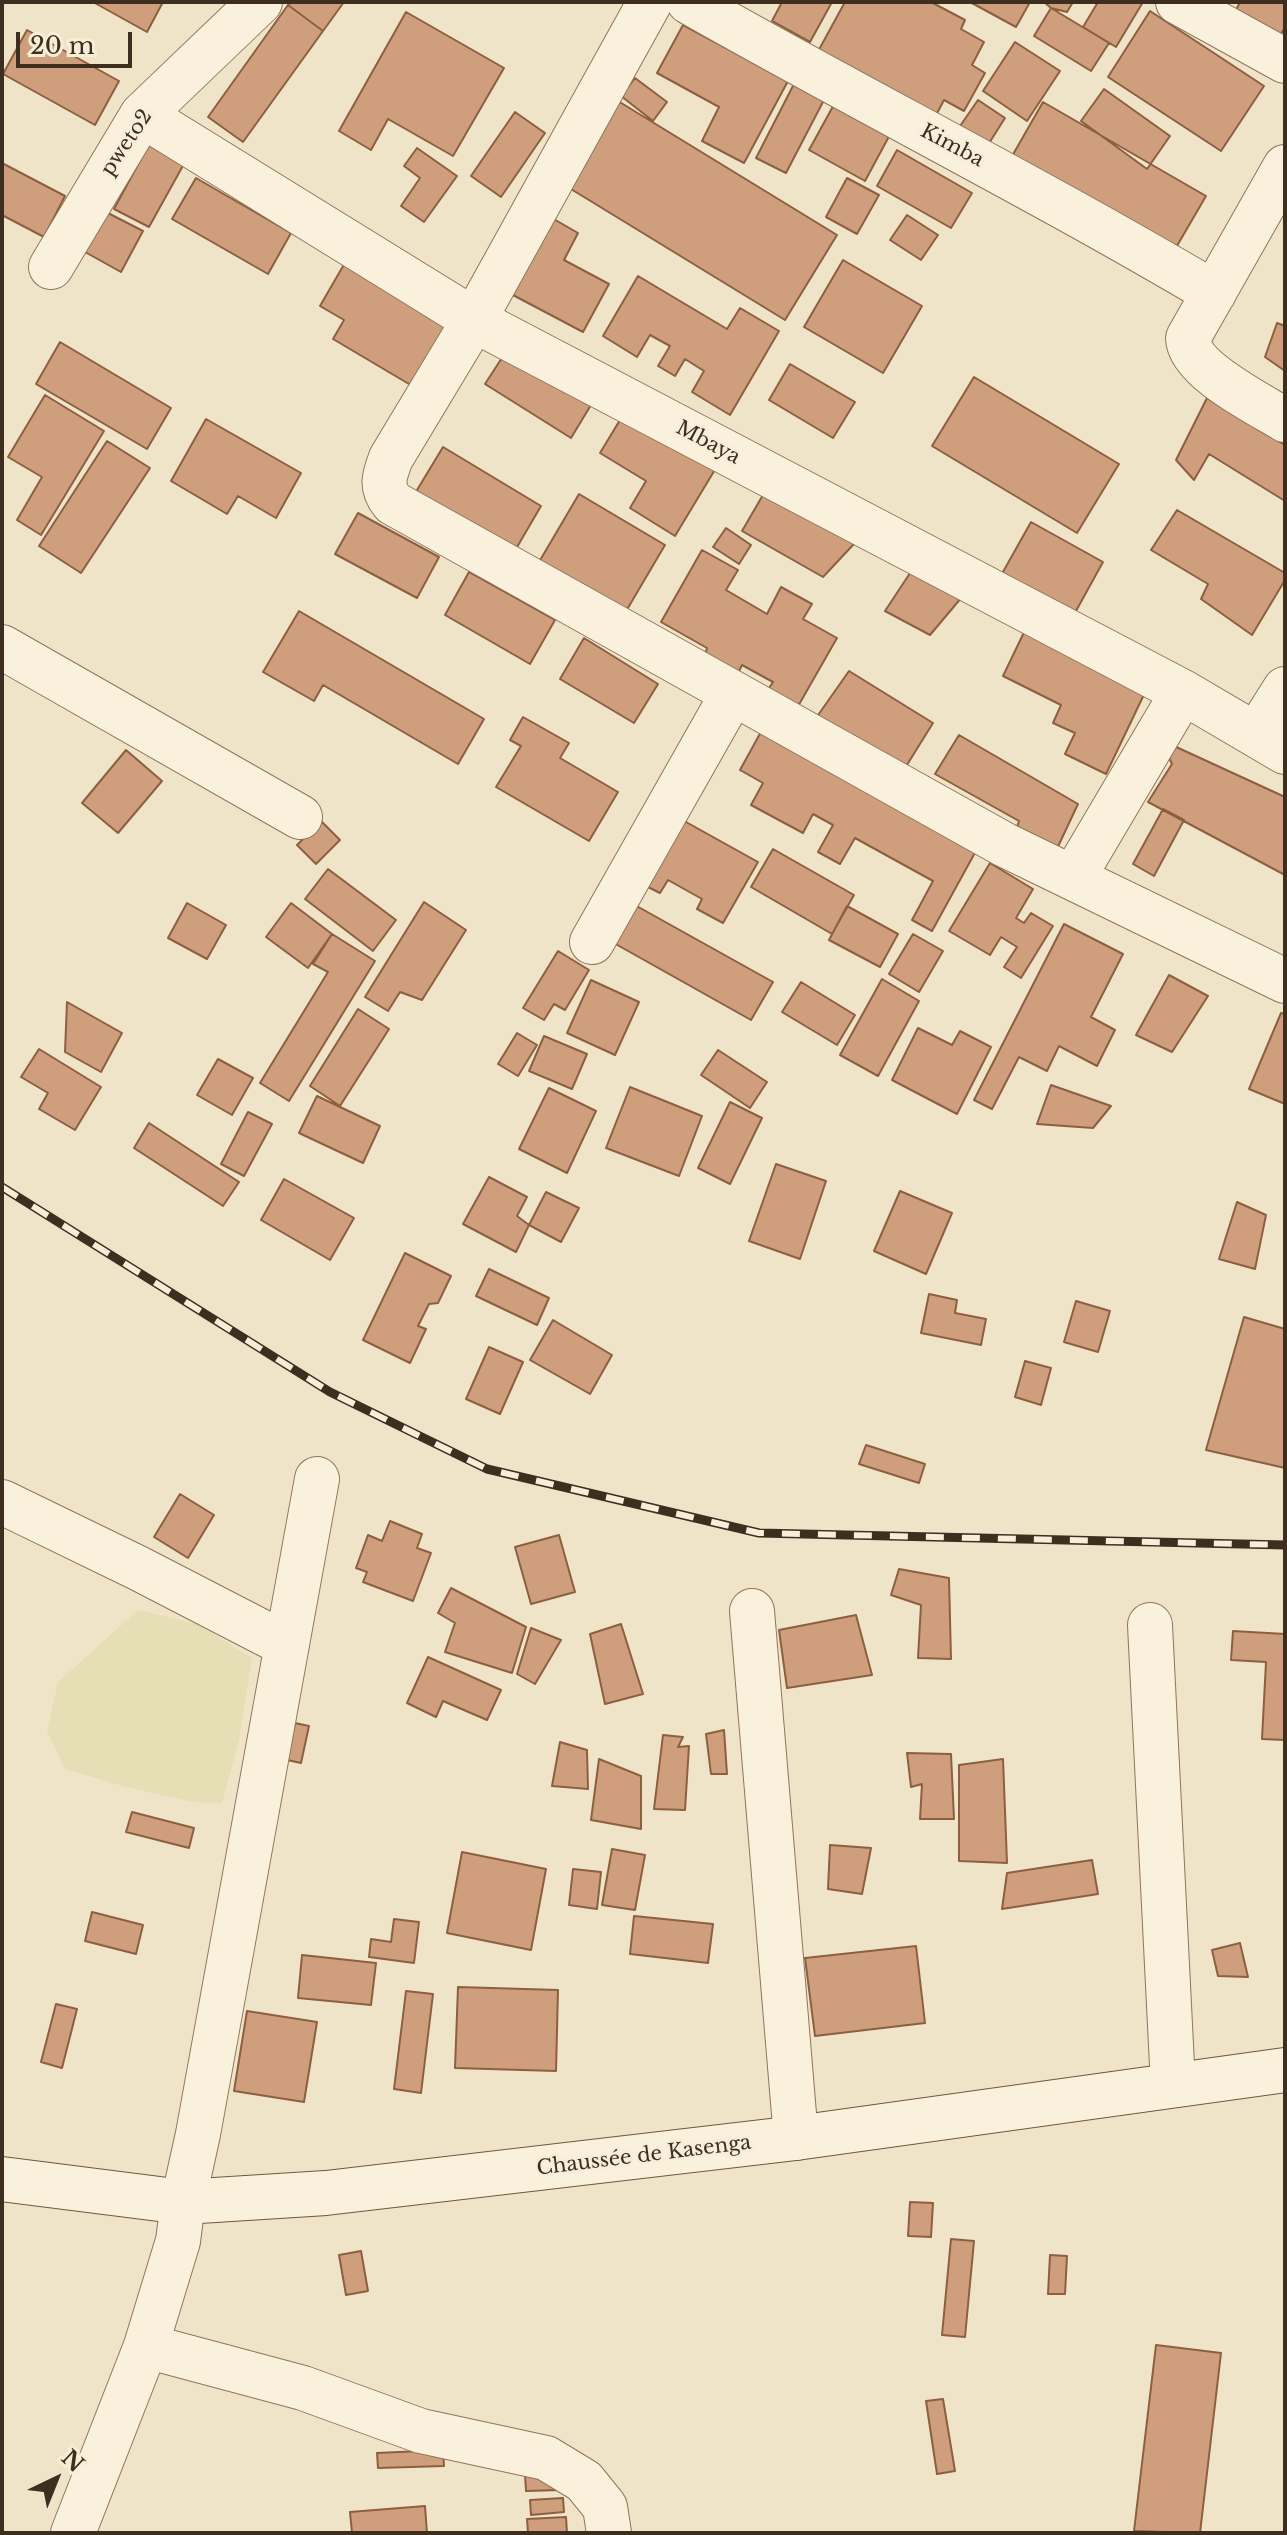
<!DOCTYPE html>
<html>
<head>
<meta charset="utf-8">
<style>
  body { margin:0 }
  #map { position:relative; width:1287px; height:2535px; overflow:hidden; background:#f0e4c8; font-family:"Libre Baskerville",serif }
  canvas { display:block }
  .frame { position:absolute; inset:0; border:4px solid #3d2e20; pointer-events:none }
  .north { position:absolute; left:16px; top:2439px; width:80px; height:80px; -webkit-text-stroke:6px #f7eed8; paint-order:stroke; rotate:43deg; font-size:22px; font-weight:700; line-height:32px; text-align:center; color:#3d2e20 }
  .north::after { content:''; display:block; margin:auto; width:28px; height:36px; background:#3d2e20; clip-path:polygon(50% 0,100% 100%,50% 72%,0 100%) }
  .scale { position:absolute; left:16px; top:32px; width:116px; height:36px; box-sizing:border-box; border:4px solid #3d2e20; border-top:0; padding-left:10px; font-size:24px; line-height:28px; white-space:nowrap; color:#3d2e20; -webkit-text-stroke:6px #f7eed8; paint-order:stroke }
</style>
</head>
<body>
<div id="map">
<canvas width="1287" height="2535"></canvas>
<div class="frame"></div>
<div class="north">N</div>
<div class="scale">20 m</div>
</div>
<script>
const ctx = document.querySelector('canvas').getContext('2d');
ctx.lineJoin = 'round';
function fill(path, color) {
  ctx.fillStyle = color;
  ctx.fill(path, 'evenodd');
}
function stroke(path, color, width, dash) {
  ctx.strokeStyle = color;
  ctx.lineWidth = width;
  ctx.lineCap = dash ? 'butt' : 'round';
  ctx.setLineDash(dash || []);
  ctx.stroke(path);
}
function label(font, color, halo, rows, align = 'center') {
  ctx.font = font + ' "Libre Baskerville",serif';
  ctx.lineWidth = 6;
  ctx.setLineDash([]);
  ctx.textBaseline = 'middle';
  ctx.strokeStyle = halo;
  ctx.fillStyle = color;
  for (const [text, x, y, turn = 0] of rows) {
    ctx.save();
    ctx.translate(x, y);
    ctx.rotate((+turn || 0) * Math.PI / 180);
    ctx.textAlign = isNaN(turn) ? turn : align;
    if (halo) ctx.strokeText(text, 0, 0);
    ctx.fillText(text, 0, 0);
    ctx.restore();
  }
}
fill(new Path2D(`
  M138,1610L197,1624L252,1658L239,1741L222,1803L193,1802L126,1787L65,1769L47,1731L58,1682Z`), '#e6deb5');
const building = new Path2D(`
  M93,2H163L147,32Z
  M291,2H344L323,31L288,5Z
  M782,2H832L810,42L772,21Z
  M845,2H931L965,20L961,29L984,42L972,65L985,73L964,111L944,100L934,119L816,55Z
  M970,2H1030L1016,27Z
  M1044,2H1073L1067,12L1051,8Z
  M1098,2H1143L1116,47L1083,27Z
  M1240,2H1285V27L1280,36L1235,12Z
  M288,5L323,31L243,142L208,117Z
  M1051,8L1109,43L1091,71L1034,36Z
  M1150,11L1264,86L1221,151L1108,77Z
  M406,12L504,68L453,156L388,119L371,150L339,131Z
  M683,25L788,81L744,163L702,141L719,107L657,73Z
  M27,30L119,81L95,125L3,74Z
  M1015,42L1060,71L1027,121L983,91Z
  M635,78L667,102L653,121L621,96Z
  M795,82L825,98L786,173L756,158Z
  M1104,89L1170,136L1147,169L1081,121Z
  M837,99L893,129L865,181L809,150Z
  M978,100L1005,118L986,148L958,129Z
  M618,101L837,235L785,320L566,186Z
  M1043,102L1206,196L1174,251L1011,158Z
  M515,112L545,133L501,197L471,176Z
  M155,133L190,153L149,227L114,209Z
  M417,148L457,176L424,222L401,206L420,178L404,166Z
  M897,150L972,193L951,228L877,186Z
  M2,163L65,196L44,237L2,215Z
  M196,178L291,233L268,274L172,219Z
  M847,178L879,195L857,234L826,217Z
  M106,212L143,231L121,272L85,252Z
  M907,215L938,235L921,260L890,240Z
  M552,218L578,233L564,260L609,284L583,332L511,294Z
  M843,260L922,306L883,373L804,327Z
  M346,261L451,324L414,387L333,339L344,320L320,306Z
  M638,276L727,329L740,308L779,331L730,415L692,392L704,371L685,359L675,376L658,366L670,346L650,335L637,357L603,336Z
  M1277,323L1285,326V371L1265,357Z
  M60,342L171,408L147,449L36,384Z
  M509,347L594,400L571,438L485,384Z
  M790,364L855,402L833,438L769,400Z
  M974,377L1119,464L1077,533L932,446Z
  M45,395L104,431L41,535L17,520L42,477L8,457Z
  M1207,398L1285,445V501L1209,454L1194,480L1176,460Z
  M623,415L722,458L675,536L630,508L646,481L600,453Z
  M206,419L301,473L276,518L238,496L227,514L171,481Z
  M107,441L150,468L81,573L39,546Z
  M443,447L541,506L513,554L414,495Z
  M767,488L868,529L823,577L742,531Z
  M579,494L665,545L625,613L539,562Z
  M1177,510L1285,573V580L1252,635L1201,599L1208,584L1151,550Z
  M358,513L439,557L417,598L335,554Z
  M1031,522L1103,562L1071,620L999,579Z
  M726,528L751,545L739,564L713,547Z
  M702,550L738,570L726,590L767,614L781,587L812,604L803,619L837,638L797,708L767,691L773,682L742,665L736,677L704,659L707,648L661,622Z
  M918,561L967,591L930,635L885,611Z
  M469,572L555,620L530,664L445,615Z
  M299,611L484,719L458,764L323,685L314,701L263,672Z
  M1028,624L1150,682L1106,774L1065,754L1075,733L1053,723L1061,705L1003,676Z
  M584,638L658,684L634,723L560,679Z
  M849,671L933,723L905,768L816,718Z
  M523,717L569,743L560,758L618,792L589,841L496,787L521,746L510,740Z
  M762,730L977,849L932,931L912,920L933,881L855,838L840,864L818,852L833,825L813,814L803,833L751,805L763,783L740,770Z
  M959,735L1078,804L1054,855L1015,833L1019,821L935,774Z
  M1161,740L1285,797V875L1148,802L1172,764Z
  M126,750L162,781L118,833L82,803Z
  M1163,809L1184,820L1154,876L1133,864Z
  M677,817L758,862L723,923L697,909L702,899L668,880L660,893L640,883Z
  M321,821L340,840L316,864L297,845Z
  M773,849L854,895L832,934L751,887Z
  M990,863L1033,889L1016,918L1024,923L1031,913L1053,926L1021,978L1004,967L1017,947L1001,937L990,955L949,931Z
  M328,869L396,920L373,951L305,899Z
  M424,902L466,930L422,1000L400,992L388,1011L365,997Z
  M187,903L226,925L207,959L168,938Z
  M291,903L332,934L308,968L266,937Z
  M633,904L773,982L751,1020L612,942Z
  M847,906L898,934L880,967L829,940Z
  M1064,924L1123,954L1091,1017L1115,1030L1097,1066L1059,1046L1047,1071L1019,1057L992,1109L974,1100Z
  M332,934L375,961L289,1101L260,1083L328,972L313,964Z
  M913,934L943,951L919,992L889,974Z
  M558,951L589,970L565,1010L554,1004L544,1020L523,1008Z
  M1169,975L1208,996L1172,1052L1136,1035Z
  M882,979L919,1001L878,1076L840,1055Z
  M591,980L639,1002L615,1055L567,1033Z
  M801,982L855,1015L837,1045L782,1012Z
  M67,1002L122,1033L101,1072L65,1052Z
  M358,1009L389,1029L340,1106L310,1086Z
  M1281,1013L1285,1014V1104L1249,1089Z
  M918,1028L952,1045L960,1031L991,1047L957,1114L892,1080Z
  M517,1033L537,1045L518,1076L498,1064Z
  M544,1036L587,1054L572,1089L529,1071Z
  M39,1049L101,1087L75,1130L39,1109L48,1093L21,1077Z
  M718,1050L767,1082L750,1108L701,1075Z
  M218,1059L253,1078L232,1115L197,1095Z
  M1051,1085L1111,1106L1093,1128L1037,1124Z
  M630,1087L702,1116L679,1176L606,1148Z
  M549,1088L596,1111L567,1173L519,1149Z
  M317,1096L380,1126L363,1163L299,1133Z
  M730,1102L762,1118L730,1184L698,1168Z
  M248,1112L272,1124L244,1176L221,1164Z
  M149,1123L239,1182L223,1206L134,1148Z
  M776,1164L826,1181L800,1259L749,1241Z
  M489,1177L527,1197L517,1216L529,1225L516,1252L463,1224Z
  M284,1179L354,1218L330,1260L261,1220Z
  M900,1191L952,1213L926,1274L874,1251Z
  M546,1192L579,1208L561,1242L529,1225Z
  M1237,1202L1266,1215L1255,1269L1219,1259Z
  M405,1253L451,1276L438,1303L429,1304L418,1326L426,1329L410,1363L363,1340Z
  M489,1269L549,1298L537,1325L476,1296Z
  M929,1294L957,1300L955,1313L986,1319L981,1345L921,1333Z
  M1076,1301L1110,1311L1098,1352L1064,1342Z
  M1244,1317L1285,1329V1468L1206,1450Z
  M553,1320L612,1355L590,1394L530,1360Z
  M489,1347L523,1362L500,1414L466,1399Z
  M1025,1361L1051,1368L1041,1405L1015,1397Z
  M866,1445L925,1464L919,1483L859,1464Z
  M180,1494L214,1515L188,1558L154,1537Z
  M390,1521L422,1534L417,1548L431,1553L413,1601L363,1582L367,1572L356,1568L368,1535L382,1541Z
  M559,1535L575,1592L531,1604L515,1547Z
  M899,1569L949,1578L951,1659L918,1658L921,1605L891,1595Z
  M451,1588L526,1627L512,1673L445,1652L455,1623L438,1613Z
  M856,1615L872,1675L787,1688L779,1630Z
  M621,1624L643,1694L605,1704L590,1634Z
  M531,1628L561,1640L535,1684L517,1674Z
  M1233,1631L1285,1634V1740L1262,1739L1266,1662L1231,1660Z
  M428,1657L501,1690L487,1720L443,1701L436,1717L407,1703Z
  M295,1723L309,1726L301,1763L287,1760Z
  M724,1730L727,1774H711L706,1734Z
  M663,1735L683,1737L678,1747L689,1746L685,1810L654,1809Z
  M560,1742L587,1750L588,1789L552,1786Z
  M907,1753L951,1754L954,1819H920L922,1784L911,1787Z
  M599,1759L641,1776V1829L591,1820Z
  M1003,1759L1007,1863L959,1861V1765Z
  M132,1812L194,1828L189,1848L126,1832Z
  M830,1845L871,1848L862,1894L828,1889Z
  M612,1849L645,1855L635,1910L602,1905Z
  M462,1852L546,1869L531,1950L447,1933Z
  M1092,1860L1098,1894L1002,1909L1007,1873Z
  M573,1869L601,1872L597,1909L569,1905Z
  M92,1912L143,1925L136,1954L85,1941Z
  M634,1916L713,1924L708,1963L630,1954Z
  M394,1919L419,1922L414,1963L369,1957L371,1939L391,1942Z
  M1240,1943L1248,1977L1218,1976L1212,1950Z
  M916,1946L925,2023L815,2036L805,1958Z
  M302,1955L376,1963L371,2005L298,1998Z
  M458,1987L558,1990L556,2071L455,2068Z
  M406,1991L433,1994L421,2093L394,2089Z
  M56,2004L77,2009L62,2068L41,2062Z
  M247,2011L317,2022L304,2102L234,2091Z
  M910,2202L933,2203L931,2237L908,2236Z
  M951,2239L974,2241L965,2337L942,2335Z
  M361,2251L368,2291L346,2295L339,2255Z
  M1050,2255L1067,2256L1065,2294H1048Z
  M1156,2345L1221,2353L1200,2533L1134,2531Z
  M943,2399L955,2471L937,2474L926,2401Z
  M443,2450L444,2466L378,2468L377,2453Z
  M525,2475H560V2490L526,2491Z
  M563,2498L564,2512L531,2515L530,2500Z
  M425,2506L427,2533H352L350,2512Z
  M566,2517L567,2533H528L527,2519Z`);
fill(building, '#cf9f7d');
stroke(building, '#8d5f41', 2);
const minor = new Path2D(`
  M650,2L474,320L391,458C384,476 380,487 393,503L1005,845L1285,981
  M689,2C863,101 1042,191 1214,293
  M1178,2L1285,61
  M142,115L474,320L1183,692L1285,752
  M1285,167L1188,338C1189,370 1259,404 1285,420
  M51,267L142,115L260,2
  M2,647L300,817
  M1256,735L1285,689
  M1073,878L1183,692
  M592,942L733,693
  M2,1502L138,1568L287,1645
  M752,1611L796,2138
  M1150,1625L1173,2085
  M146,2346L303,2388L421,2431L546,2458L584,2481L605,2507L609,2533
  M73,2533L146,2346L178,2241L183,2202L198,2134L317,1479`);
const secondary = new Path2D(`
  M2,2179L183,2202L326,2193L796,2138L1285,2070`);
stroke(minor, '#8d765c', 46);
stroke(secondary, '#6f573f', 46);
stroke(minor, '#faf1dc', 44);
stroke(secondary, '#faf1dc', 44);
const rail = new Path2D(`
  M2,1187L330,1392L487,1469L759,1533L1285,1545`);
stroke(rail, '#3d2e20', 9);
stroke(rail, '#f7eed8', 6, [18]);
label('20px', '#3d2e20', '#f7eed8', [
  ["pweto2",127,143,-56],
  ["Kimba",952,146,28],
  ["Mbaya",708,443,28],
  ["Chaussée de Kasenga",644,2156,-7]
]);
</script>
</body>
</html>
